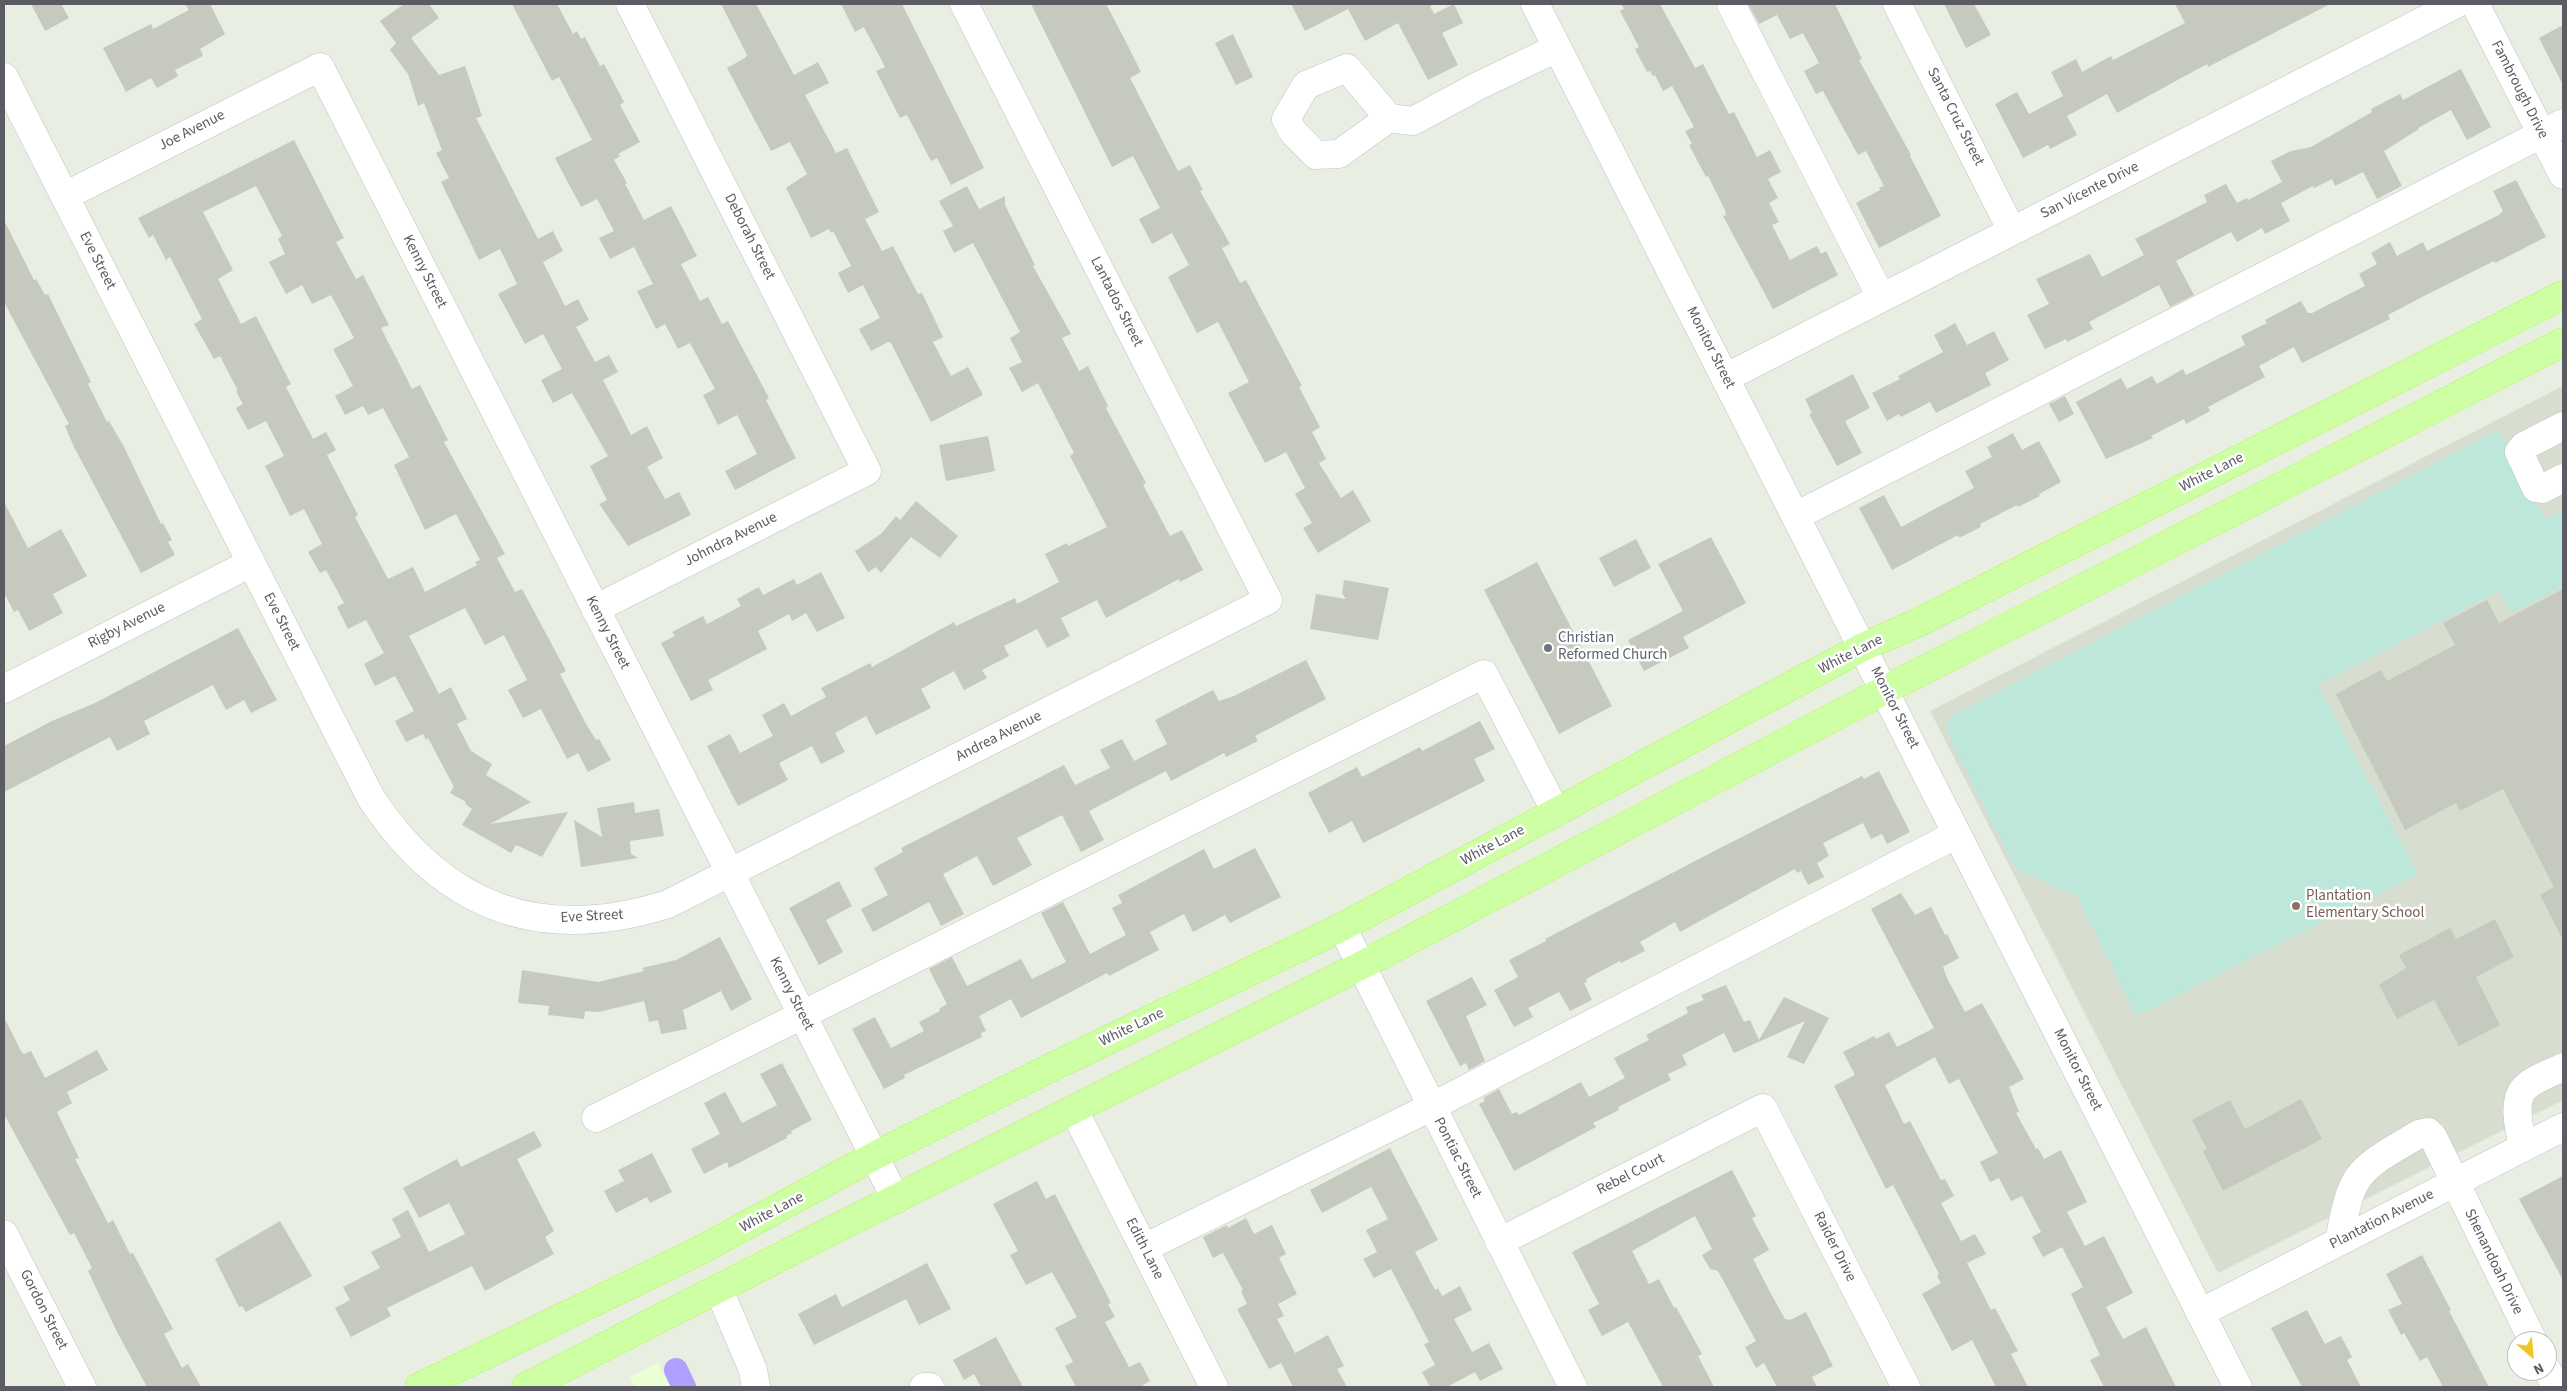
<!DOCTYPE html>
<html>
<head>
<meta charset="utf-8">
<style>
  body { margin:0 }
  #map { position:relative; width:2567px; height:1391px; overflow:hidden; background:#e8eee1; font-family:"Source Sans 3",sans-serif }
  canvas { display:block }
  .frame { position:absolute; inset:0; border:5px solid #5c5a63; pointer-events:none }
  .north { position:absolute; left:2507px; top:1331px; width:50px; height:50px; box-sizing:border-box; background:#fff; border:1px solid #bebdc1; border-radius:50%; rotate:153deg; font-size:14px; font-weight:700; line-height:20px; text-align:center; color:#5c5a63 }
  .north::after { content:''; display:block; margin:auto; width:18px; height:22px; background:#f2c522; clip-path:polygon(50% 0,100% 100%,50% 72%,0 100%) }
</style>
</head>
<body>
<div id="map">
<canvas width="2567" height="1391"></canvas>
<div class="frame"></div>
<div class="north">N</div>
</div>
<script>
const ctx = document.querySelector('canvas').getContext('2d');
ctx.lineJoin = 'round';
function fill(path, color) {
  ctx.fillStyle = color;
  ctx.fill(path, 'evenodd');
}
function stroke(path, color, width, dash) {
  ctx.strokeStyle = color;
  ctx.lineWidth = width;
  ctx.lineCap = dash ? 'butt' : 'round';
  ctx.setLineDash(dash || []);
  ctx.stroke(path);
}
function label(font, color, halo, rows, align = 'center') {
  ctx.font = font + ' "Source Sans 3",sans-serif';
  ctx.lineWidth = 5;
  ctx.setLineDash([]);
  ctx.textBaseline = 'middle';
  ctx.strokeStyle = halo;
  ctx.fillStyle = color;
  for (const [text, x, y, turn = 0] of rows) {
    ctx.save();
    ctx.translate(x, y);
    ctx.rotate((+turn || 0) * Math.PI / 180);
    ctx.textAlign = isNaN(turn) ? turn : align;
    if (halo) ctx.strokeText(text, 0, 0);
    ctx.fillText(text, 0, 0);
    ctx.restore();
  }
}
fill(new Path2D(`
  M658,1363L670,1387H635L630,1377Z`), '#ebffd5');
fill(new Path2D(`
  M2563,386V1100L2218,1273L1930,711Z`), '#d7ded0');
fill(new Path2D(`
  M2499,430L2545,519L2563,511V586L2511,613L2499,591L2318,685L2418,874L2136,1016L2077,896L2016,869L1949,738L1948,718Z`), '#bce7da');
stroke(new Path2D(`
  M676,1370L684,1387`), '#ada0ff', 24);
fill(new Path2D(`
  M31,4H61L69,18L45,31Z
  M185,4H210L225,34L200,49L203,56L175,70L178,76L157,88L151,78L126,92L103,48L151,24L153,29L189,10Z
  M404,4H429L439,18L411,38L439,75L465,66L482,116L476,118L538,239L553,231L563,251L543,262L565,306L578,299L589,320L576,327L595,362L609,355L618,372L603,380L631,435L647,426L663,458L647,467L665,499L679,492L691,515L628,546L599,504L607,500L590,466L608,456L572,393L553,403L541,380L562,369L543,334L525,344L498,294L517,284L500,249L479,260L441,182L449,178L436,153L442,150L424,103L418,106L408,74L390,50L396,43L380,21Z
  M512,4H557L573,34L577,31L581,39L585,37L600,66L604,64L624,102L620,105L640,142L618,154L620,156L614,160L627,183L625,184L644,220L671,206L697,256L681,264L700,301L708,297L722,324L728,321L769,398L766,400L796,458L735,490L725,471L757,454L737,415L718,425L703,395L715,389L690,343L678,349L665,324L656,329L637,291L653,284L634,247L610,259L599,238L614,231L597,199L581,207L555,158L592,140L559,77L552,81Z
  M721,4H756L794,75L818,62L829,83L805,95L836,153L847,148L879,212L865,219L882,251L893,246L918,294L922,293L943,337L933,342L951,376L968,367L983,395L931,422L891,343L888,342L871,351L859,329L880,318L863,285L848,293L838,273L851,266L833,231L831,233L829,229L811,238L786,188L807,174L790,142L771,151L727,68L745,58L747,55Z
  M841,4H902L984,168L951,185L937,158L931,161L907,115L900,118L876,71L885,67L864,27L855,32Z
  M1031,4H1106L1124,38L1141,72L1130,78L1178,171L1190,165L1203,190L1200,191L1230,244L1222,248L1240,283L1246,280L1302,386L1299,387L1320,427L1312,432L1326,459L1319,463L1341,498L1353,490L1371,521L1318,553L1303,528L1312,523L1295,494L1305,488L1286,452L1265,463L1228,393L1249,382L1218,322L1197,333L1168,277L1189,265L1172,233L1152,244L1139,219L1160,208L1133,156L1112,167Z
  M1291,4H1435L1430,6L1434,14L1454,4L1463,23L1442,33L1458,65L1428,80L1398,23L1365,41L1348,9L1305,31Z
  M1621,4H1660L1695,68L1703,64L1729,114L1734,112L1757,157L1770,150L1781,172L1768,179L1778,198L1769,203L1779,222L1772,225L1790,260L1817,246L1821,254L1826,251L1838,275L1773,309L1723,216L1726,215L1725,210L1708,176L1706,177L1689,145L1692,144L1685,131L1694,127L1672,86L1663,91L1655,75L1653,76L1650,71L1647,72L1635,49L1639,47L1620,11L1624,9Z
  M1748,4H1835L1862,59L1859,60L1911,155L1910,156L1941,216L1879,248L1856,203L1880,190L1879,188L1884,186L1866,151L1858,155L1823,91L1816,94L1804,71L1819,63L1803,33L1790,39L1777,15L1759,24Z
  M1944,4H1974L1991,35L1966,48Z
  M2175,4H2330L2208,67L2207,64L2117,113L2107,94L2067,116L2077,135L2050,149L2048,145L2023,158L1995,104L2017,92L2029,114L2063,96L2051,72L2076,59L2082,72L2111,56L2113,60L2185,23Z
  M2563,25V85L2539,38Z
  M1233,34L1253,77L1236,85L1215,43Z
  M2461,69L2491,127L2467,140L2451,110L2418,128L2419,129L2384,151L2402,186L2377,199L2363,172L2335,186L2332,179L2314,188L2313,186L2281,203L2290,221L2265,234L2262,228L2237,242L2231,232L2176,261L2194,295L2170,307L2159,285L2089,322L2093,329L2067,342L2066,339L2045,349L2027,315L2049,304L2036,279L2090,254L2102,277L2144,255L2135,239L2207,202L2204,195L2226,184L2237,203L2247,198L2248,200L2282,182L2271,161L2291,151L2311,147L2372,112L2371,109L2400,94L2403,100Z
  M294,140L344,238L336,242L356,279L363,275L389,325L381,328L412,389L420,385L448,440L444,442L505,554L497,558L515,592L522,589L566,671L560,674L586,724L596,740L599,739L611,760L588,772L578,753L567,759L541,709L523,718L508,690L527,680L504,635L485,645L465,608L409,636L439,694L451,687L467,719L457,724L471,751L492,764L486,775L531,802L490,824L568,812L542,857L516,845L511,853L462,825L472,809L465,804L466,802L450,793L454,787L428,738L426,740L423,734L406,742L395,721L414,711L395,676L375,686L364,664L384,653L366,620L348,629L337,607L344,603L326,570L320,573L308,552L322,544L304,509L290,516L265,466L284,456L266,421L248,430L236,408L243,404L236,391H238L220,356L214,359L194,324L202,319L170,257L166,260L153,235L149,238L138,218ZM256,186L282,236L278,239L285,254L269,262L286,294L302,285L312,304L331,295L354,338L333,349L353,386L335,396L345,415L363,406L368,415L383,408L409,457L394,465L425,530L456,514L480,560L475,562L477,565L425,592L413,567L388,579L355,517L358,515L327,455L336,450L326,432L313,439L286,387L291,384L256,316L241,324L218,279L233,270L203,212Z
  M2516,180L2546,237L2495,263L2494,261L2424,296L2388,315L2390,319L2302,363L2294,347L2259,366L2265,377L2208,407L2210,411L2186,424L2184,419L2151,436L2153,438L2106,459L2076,402L2121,378L2127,389L2152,376L2157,384L2183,369L2186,375L2245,345L2241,336L2267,323L2265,320L2301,301L2308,313H2312L2365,286L2359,274L2377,264L2371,253L2390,242L2397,256L2423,242L2427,251L2499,215L2503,211L2493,191Z
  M967,186L979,209L1005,196V205L1035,265L1033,266L1071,334L1062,338L1079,371L1088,366L1108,406L1106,408L1146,483L1143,485L1170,536L1182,530L1203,570L1180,582L1179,579L1106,618L1097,600L1061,618L1070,636L1047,648L1037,629L1004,646L1009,656L982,670L987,678L964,690L954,671L921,689L931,708L876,735L866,716L835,733L845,752L821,764L812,746L779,763L788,780L738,806L707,746L730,734L740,753L773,736L762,715L784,703L791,716L826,697L821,688L870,663L872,667L954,622L956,626L1015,598L1017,604L1059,582L1045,554L1067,543L1068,546L1107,527L1070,456L1074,453L1038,383L1022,392L1009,368L1022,362L1010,338L1020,332L973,243L954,253L943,231L953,226L939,201Z
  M4,220L34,280L36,279L45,295L48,294L91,382L88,384L107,422L109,421L123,445L161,524L163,523L172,540L168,542L175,555L141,573L74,447L65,426L69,424L4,302Z
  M1955,323L1967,345L1994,331L2009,360L1985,373L1991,385L1936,413L1930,402L1901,417L1899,414L1887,421L1872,393L1900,379L1898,376L1943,352L1934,335Z
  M1853,374L1870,408L1845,421L1862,453L1837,466L1809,414L1812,413L1805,399Z
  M2065,396L2074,414L2059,422L2049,404Z
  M2013,433L2022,450L2039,441L2061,482L2039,494L2040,496L2018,507L2017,505L1980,524L1981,527L1959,538L1958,535L1892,570L1859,508L1884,495L1901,527L1974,488L1965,471L1992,457L1987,447Z
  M988,436L995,471L946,481L939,445Z
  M916,501L958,536L940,558L911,537L881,573L876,567L868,572L855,551L881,534L896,516L900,520Z
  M4,502L28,548L61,529L87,576L53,594L63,613L29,631L18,610L14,612L4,593Z
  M1711,537L1746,603L1683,637L1689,648L1644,671L1628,640L1683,611L1658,564Z
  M1636,539L1651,568L1614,587L1599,558Z
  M1537,562L1612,706L1559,734L1484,590Z
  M821,572L845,618L817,632L806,613L792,621L789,614L758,631L767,649L708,680L713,690L691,701L661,643L675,636L672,632L703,616L707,624L741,606L737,599L759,587L763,595L794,579L797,585Z
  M1344,580L1389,588L1378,640L1310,629L1316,594L1346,599L1342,593Z
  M2563,589V940L2540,895L2554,887L2503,789L2460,811L2456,803L2405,830L2336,694L2381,670L2387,681L2455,645L2443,623L2487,600L2499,623Z
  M238,628L277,700L251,713L244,700L226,710L213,685L144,721L150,734L117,751L110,737L4,792V746L52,721L95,703Z
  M1306,660L1326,699L1255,736L1258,741L1226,757L1224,753L1171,781L1166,771L1089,811L1104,840L1081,852L1062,815L1017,838L1032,865L993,886L977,856L943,874L964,914L941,926L929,902L873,932L861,909L888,895L874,868L903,852L901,848L1064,765L1075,785L1110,768L1100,750L1122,739L1134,761L1167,744L1155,720L1213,690L1219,701L1234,696Z
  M1480,721L1495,749L1474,759L1485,781L1363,843L1352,821L1329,833L1308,793L1357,767L1362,777L1420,747L1422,751Z
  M1879,771L1910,832L1887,844L1882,834L1871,839L1863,823L1823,843L1829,856L1817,863L1824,877L1808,885L1801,871L1797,873L1795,869L1680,932L1675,922L1640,942L1645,951L1621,963L1620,961L1586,979L1587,982L1584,983L1592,1000L1570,1011L1559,992L1528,1008L1533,1017L1514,1027L1494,990L1518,977L1509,960L1546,941L1545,939L1726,845L1862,776L1864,779Z
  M634,802L635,813L659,809L664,836L630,841L631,854L638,858L581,867L574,820L602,837L597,808Z
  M1255,848L1281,897L1230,923L1225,915L1193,932L1184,914L1150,932L1159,950L1109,976L1107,973L1021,1018L1011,999L979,1016L986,1031L981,1033L982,1037L904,1075L905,1078L884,1089L852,1029L875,1017L891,1048L924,1031L919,1022L940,1011L939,1009L947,1004L929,969L952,957L967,986L1021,959L1032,979L1066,962L1041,913L1063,902L1090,954L1126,935L1112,908L1122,903L1118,895L1204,849L1214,869Z
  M839,881L852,906L826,920L843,952L819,965L789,908Z
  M1901,893L1915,915L1931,907L1945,935L1947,934L1959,958L1943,967L1947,978L1965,1012L1982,1003L2024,1079L2009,1087L2019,1112L2016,1113L2036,1149L2038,1148L2044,1159L2061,1150L2087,1202L2067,1212L2085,1246L2104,1236L2133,1293L2106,1307L2123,1339L2146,1327L2176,1387H2104L2090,1360L2100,1355L2071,1294L2083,1287L2062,1247L2043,1257L2032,1237L2041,1232L2022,1196L2011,1201L1999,1178L1990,1182L1980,1162L1998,1153L1959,1079L1949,1084L1935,1057L1885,1085L1904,1124L1910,1121L1941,1180L1945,1179L1954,1196L1941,1203L1961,1241L1975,1234L1986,1254L1967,1263L1991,1310L1995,1308L2018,1351L2011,1354L2028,1387H1996L1972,1340L1952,1351L1922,1294L1941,1283L1937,1276L1939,1274L1893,1185L1886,1189L1834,1086L1855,1075L1843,1052L1874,1036L1876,1039L1889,1032L1897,1047L1934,1028L1871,909Z
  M2495,919L2514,957L2476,977L2500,1025L2459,1046L2434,1000L2397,1019L2379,985L2406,968L2399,955L2450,928L2456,939Z
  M720,937L752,999L731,1011L721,991L683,1010L687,1029L661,1034L658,1020L649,1022L644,1001L599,1012L585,1011L584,1019L548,1015L549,1006L518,1003L522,970L598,982L644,971L642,968L676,960Z
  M1472,977L1487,1005L1466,1016L1485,1061L1469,1070L1466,1063L1460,1066L1426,1001Z
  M1726,985L1744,1022L1750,1020L1759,1040L1784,997L1829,1018L1804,1064L1787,1057L1805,1021L1734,1053L1724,1033L1682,1055L1687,1065L1668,1074L1671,1080L1618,1107L1619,1110L1593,1123L1596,1127L1514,1171L1479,1104L1485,1101L1483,1098L1499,1089L1512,1114L1517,1112L1519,1115L1581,1082L1589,1097L1625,1078L1614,1058L1649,1040L1646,1035L1688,1013L1686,1007L1704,1000L1701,995Z
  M4,1017L22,1053L24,1054L31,1051L45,1078L97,1050L108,1070L67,1092L72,1103L57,1112L79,1158L75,1159L108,1223L113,1220L130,1254L133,1253L173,1329L164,1334L182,1368L188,1364L201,1387H147L117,1332L88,1271L92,1268L74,1233L70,1235L4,1114Z
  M782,1063L812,1120L791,1131L792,1133L786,1136L787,1138L729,1168L727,1162L704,1174L691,1149L720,1134L704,1103L725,1092L742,1123L777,1105L760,1074Z
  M2301,1099L2322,1139L2223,1191L2203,1151L2207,1149L2192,1120L2230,1100L2245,1129Z
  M534,1131L542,1146L517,1159L554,1231L545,1237L554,1254L485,1291L472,1266L387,1308L391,1316L351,1337L335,1308L350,1300L343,1287L380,1268L371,1252L401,1237L392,1219L408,1210L429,1252L465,1234L449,1203L419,1218L403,1188L457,1159L461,1167Z
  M1390,1148L1438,1240L1415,1252L1435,1290L1438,1288L1442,1296L1460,1286L1472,1310L1454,1319L1472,1352L1489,1343L1503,1369L1480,1381L1475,1372L1447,1387H1430L1422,1372L1435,1365L1424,1344L1429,1342L1391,1269L1374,1278L1363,1259L1377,1252L1366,1230L1388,1219L1371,1187L1322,1213L1310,1190Z
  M652,1153L672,1192L650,1203L647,1197L616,1213L604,1191L624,1181L618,1170Z
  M1732,1170L1756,1216L1752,1218L1769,1250L1753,1259L1771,1294L1785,1319L1790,1320L1806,1312L1833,1366L1812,1377L1817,1387H1777L1764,1363L1756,1368L1745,1347L1756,1341L1718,1271L1710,1269L1702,1255L1712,1249L1695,1216L1632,1251L1649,1284L1659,1279L1674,1308L1676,1307L1702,1354L1698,1356L1714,1387H1663L1628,1322L1602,1336L1588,1310L1599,1304L1572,1252Z
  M2563,1176V1280L2519,1199Z
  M1037,1181L1046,1199L1055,1194L1111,1303L1108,1304L1115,1317L1105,1322L1129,1367L1140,1362L1150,1381L1140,1387H1076L1065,1366L1073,1362L1055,1328L1077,1317L1052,1272L1026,1285L1010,1255L1018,1251L993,1204Z
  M1246,1218L1254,1234L1272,1225L1286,1254L1279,1258L1297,1294L1278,1304L1284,1316L1277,1319L1295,1353L1328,1335L1344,1366L1337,1369L1347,1387H1293L1281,1363L1269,1369L1237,1309L1247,1304L1241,1291L1243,1290L1223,1253L1213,1258L1203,1237L1227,1225L1228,1228Z
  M280,1221L312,1276L246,1312L242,1306L239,1307L215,1259Z
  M2422,1255L2451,1310L2449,1311L2489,1387H2443L2427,1357L2420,1361L2404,1333L2401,1335L2388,1310L2402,1304L2386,1274Z
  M927,1263L951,1309L919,1325L906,1299L814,1345L798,1314L836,1294L842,1307Z
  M2307,1310L2325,1344L2341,1336L2352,1357L2347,1360L2361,1387H2302L2271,1328Z
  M996,1337L1023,1387H981L974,1374L964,1380L953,1360Z`), '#c5c9be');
const minor = new Path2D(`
  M1535,4L2238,1387
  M1731,4L1881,297
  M1897,4L2012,231
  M2475,4L2563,175
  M4,77L371,798C444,909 542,944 668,904L1268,600L964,4
  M1389,118L1339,154L1316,155L1293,132L1286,119L1306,85L1347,68L1389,118L1413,121L1478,86L1557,48
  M65,196L320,67L896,1199
  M1725,378L2456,4
  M2563,426L2524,446L2519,452L2536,488L2542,489L2563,478
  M1796,516L2563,123
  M595,609L867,471L630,4
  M4,689L251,563
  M1342,927L1573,1387
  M1074,1110L1214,1387
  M596,1118L1484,674L1556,812
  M2523,1147C2520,1132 2512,1104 2523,1090C2531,1079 2552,1073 2563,1067
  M4,1234L82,1387
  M1499,1242L1763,1108L1906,1387
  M2339,1242C2352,1169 2357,1171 2419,1134L2428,1132L2433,1137L2533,1341
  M1144,1248L1431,1107L1957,834
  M719,1290L753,1370L756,1387
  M2200,1313L2563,1127
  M2547,1370L2556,1387
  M924,1387H930`);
const major = new Path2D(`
  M419,1387L697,1252L874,1156L1052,1067L1342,927L1863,647L1917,623L2563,295
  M526,1387L827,1233L1360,966L1885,690L2563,342`);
stroke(minor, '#c3c0c9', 29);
stroke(major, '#b1f94f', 29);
stroke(minor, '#fff', 28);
stroke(major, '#ceffa5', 28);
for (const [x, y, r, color] of [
  [1548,648,5,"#6b7280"],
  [2296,906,5,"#8d6e63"]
]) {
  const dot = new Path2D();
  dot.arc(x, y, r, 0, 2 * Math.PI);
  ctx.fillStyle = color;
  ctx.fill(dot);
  stroke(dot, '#fff', 2);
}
label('15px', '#5c5a63', '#fff', [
  ["Fambrough Drive",2519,90,63],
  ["Santa Cruz Street",1955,117,63],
  ["Joe Avenue",192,131,-27],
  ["San Vicente Drive",2090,191,-27],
  ["Deborah Street",749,237,63],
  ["Eve Street",97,261,63],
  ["Kenny Street",424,272,63],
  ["Lantados Street",1116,302,63],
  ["Monitor Street",1710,348,63],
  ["White Lane",2212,473,-27],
  ["Johndra Avenue",731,540,-27],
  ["Eve Street",281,622,63],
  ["Rigby Avenue",127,626,-27],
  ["Kenny Street",607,633,63],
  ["White Lane",1851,655,-27],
  ["Monitor Street",1894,708,63],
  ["Andrea Avenue",999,737,-27],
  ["White Lane",1493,846,-28],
  ["Eve Street",592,917,-3],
  ["Kenny Street",791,994,63],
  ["White Lane",1132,1028,-26],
  ["Monitor Street",2077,1070,63],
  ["Pontiac Street",1457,1158,63],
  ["Rebel Court",1631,1175,-27],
  ["White Lane",772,1213,-28],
  ["Plantation Avenue",2382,1220,-27],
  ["Raider Drive",1834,1247,63],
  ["Edith Lane",1144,1249,63],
  ["Shenandoah Drive",2493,1262,64],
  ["Gordon Street",43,1310,63]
]);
label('15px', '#5b616d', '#fff', [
  ["Christian",1558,639],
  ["Reformed Church",1558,656]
], 'left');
label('15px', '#785e54', '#fff', [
  ["Plantation",2306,897],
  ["Elementary School",2306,914]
], 'left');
</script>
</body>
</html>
